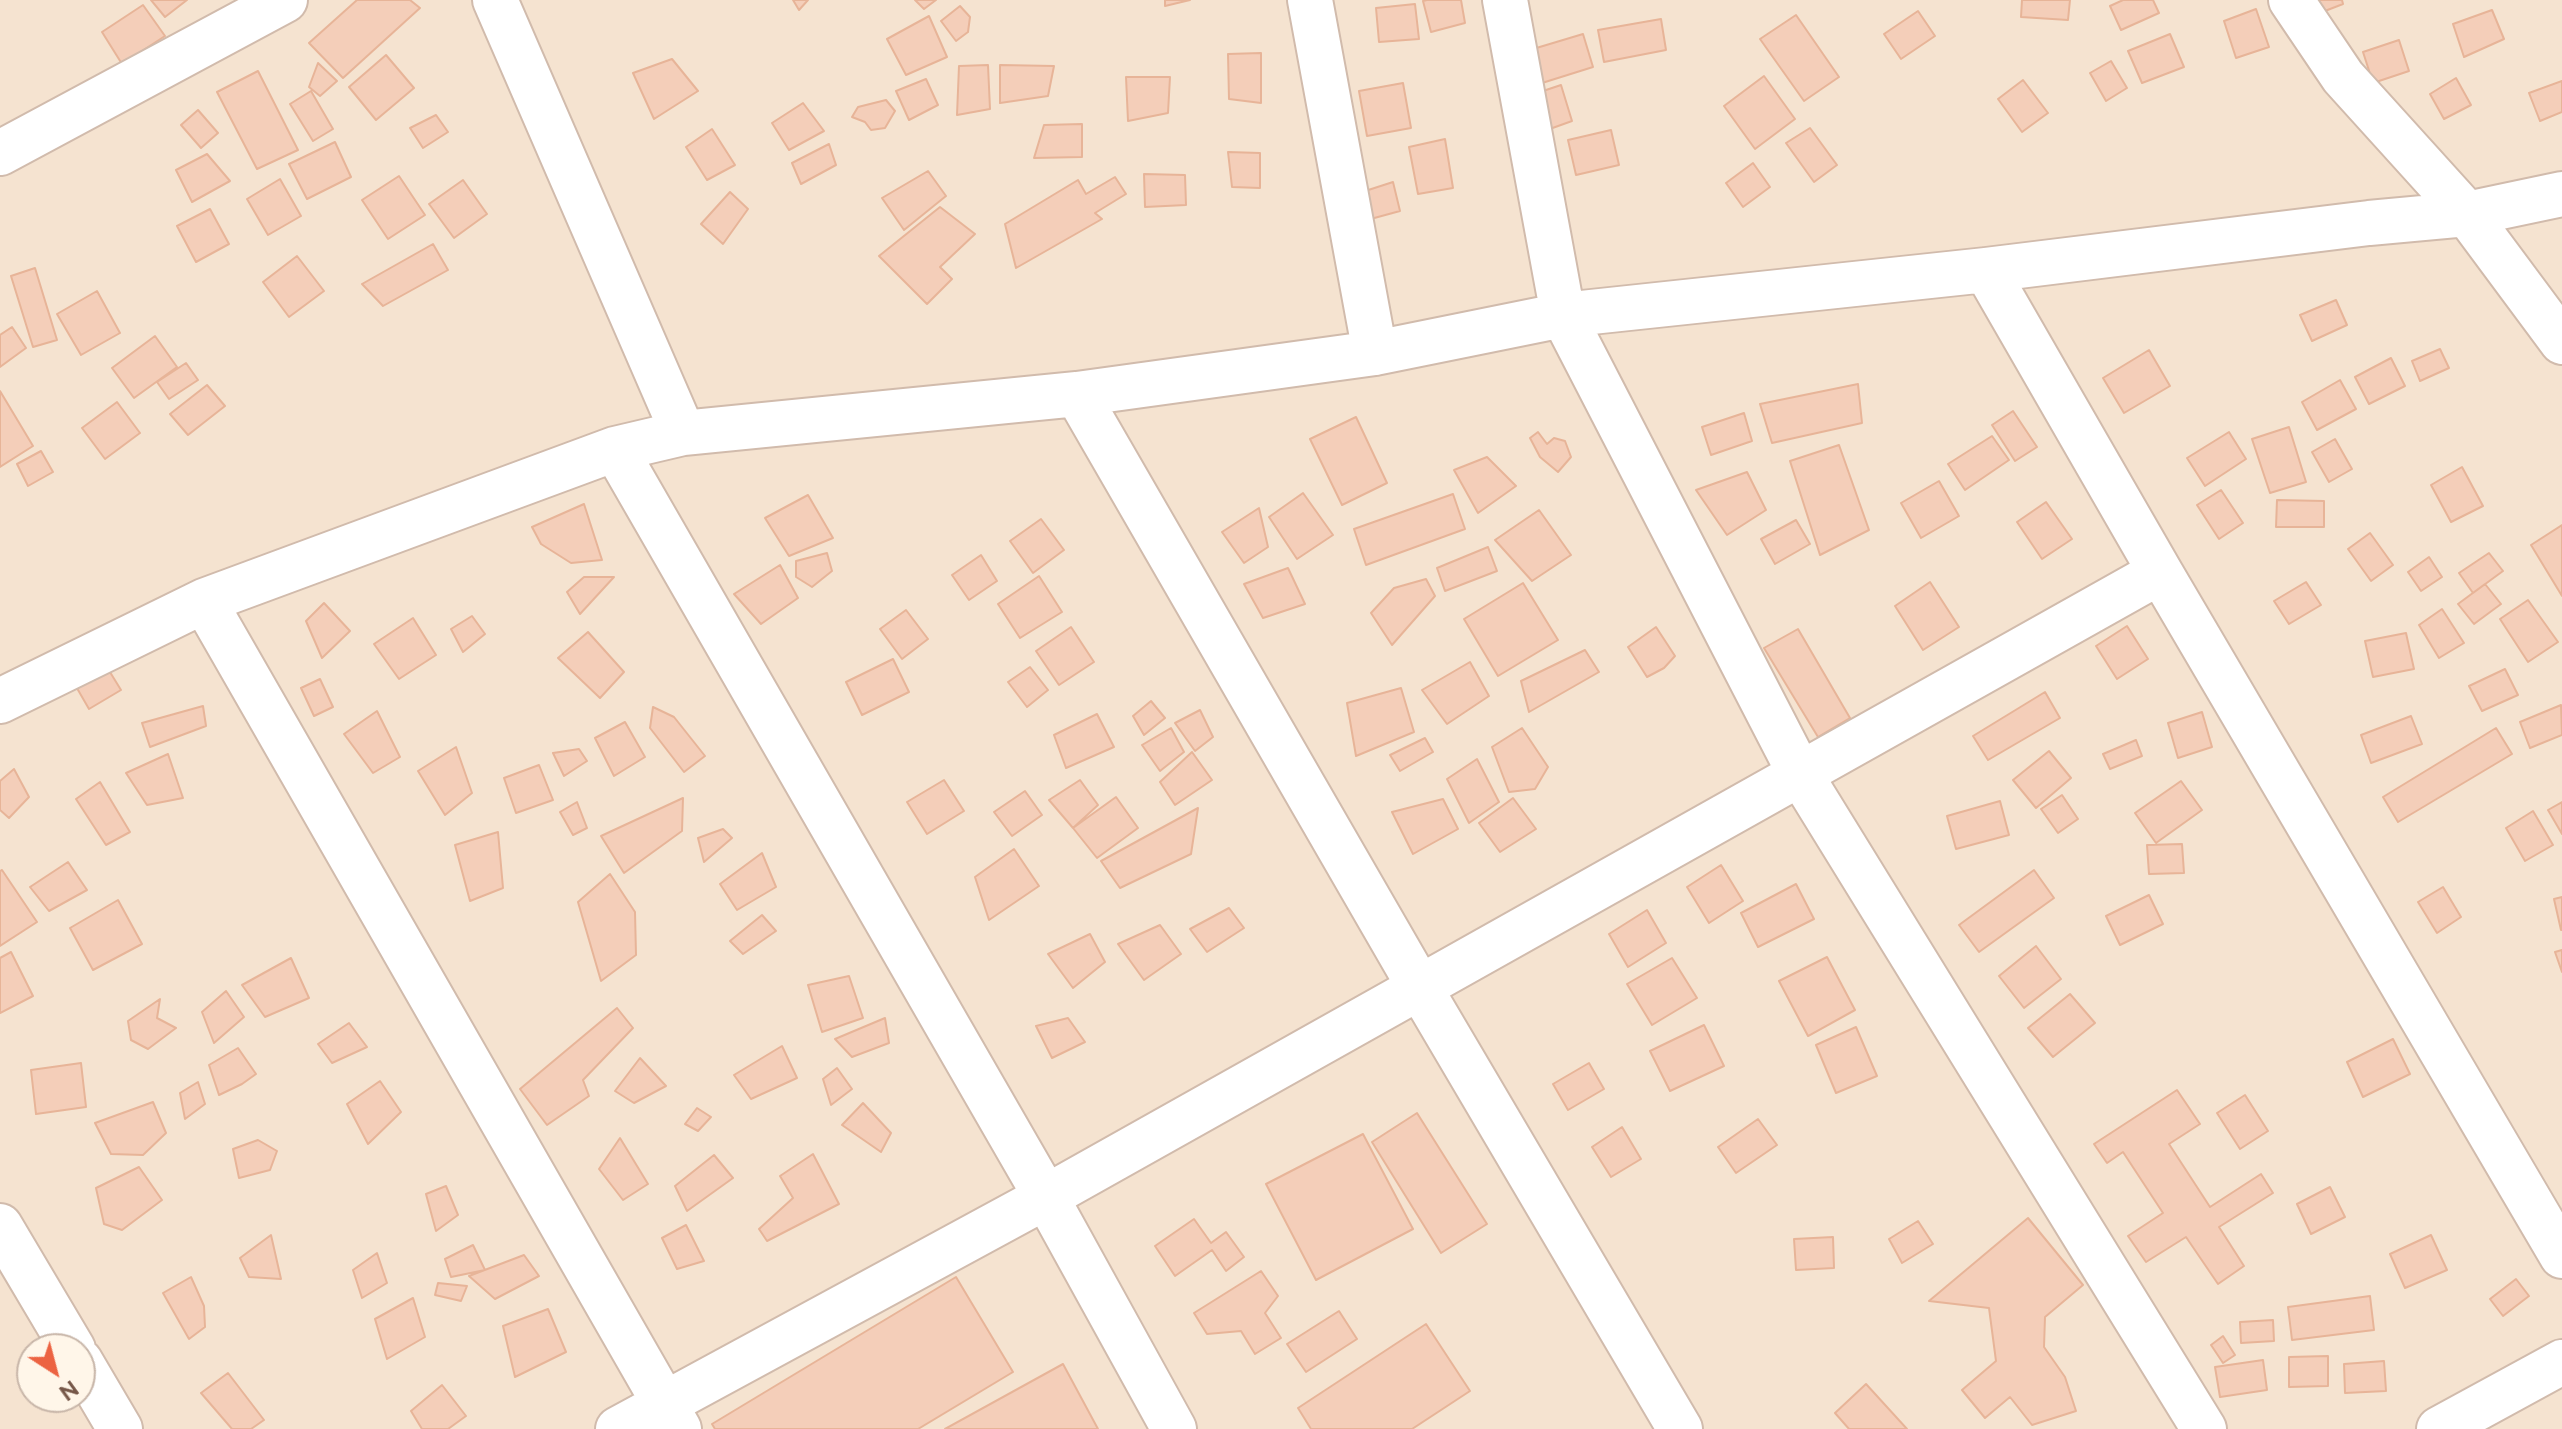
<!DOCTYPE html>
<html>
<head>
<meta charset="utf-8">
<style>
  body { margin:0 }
  #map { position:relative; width:2562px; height:1429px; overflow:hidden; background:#fdf2e2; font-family:Raleway,sans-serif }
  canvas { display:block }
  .north { position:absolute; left:16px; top:1333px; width:80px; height:80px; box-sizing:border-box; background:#fff6e9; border:2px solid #c8b6a9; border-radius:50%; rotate:144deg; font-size:22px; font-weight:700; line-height:32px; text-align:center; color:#765748 }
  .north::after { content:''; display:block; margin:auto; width:28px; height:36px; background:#ec6342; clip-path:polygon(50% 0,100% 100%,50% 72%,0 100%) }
</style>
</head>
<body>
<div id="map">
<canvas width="2562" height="1429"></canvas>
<div class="north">N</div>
</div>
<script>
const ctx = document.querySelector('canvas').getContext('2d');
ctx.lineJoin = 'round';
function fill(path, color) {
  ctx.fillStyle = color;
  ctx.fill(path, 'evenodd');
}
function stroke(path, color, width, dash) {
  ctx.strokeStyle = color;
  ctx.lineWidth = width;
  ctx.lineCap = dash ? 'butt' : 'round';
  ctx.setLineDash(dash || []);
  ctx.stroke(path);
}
fill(new Path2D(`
  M0,0H2562V1429H0ZM32,1349H80V1397H32Z`), '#f5e3d0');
const building = new Path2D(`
  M151,0H187L165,17Z
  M357,0H410L420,8L343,78L309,43Z
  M793,0H808L799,10Z
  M915,0H936L924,9Z
  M1165,0H1190L1165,6Z
  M1427,0H1461L1465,23L1431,32L1423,1Z
  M2022,0H2070L2068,20L2021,17Z
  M2123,0H2153L2159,13L2121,30L2110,6Z
  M2306,0H2342L2343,4L2312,16Z
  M1415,4L1419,39L1379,42L1376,8Z
  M143,5L165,36L122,64L102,32Z
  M960,6L970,17L968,32L956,41L941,21Z
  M2256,9L2269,47L2236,58L2224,21Z
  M2492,10L2504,39L2464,57L2453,24Z
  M1918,11L1935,36L1901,59L1884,34Z
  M1796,15L1839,77L1804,101L1760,39Z
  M929,16L947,57L906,75L887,39Z
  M1661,19L1666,50L1604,62L1598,30Z
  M1583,34L1593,67L1542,83L1533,49Z
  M2170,34L2184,67L2142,83L2128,51Z
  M2399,40L2409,71L2373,83L2363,52Z
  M1261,53V103L1229,99L1228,54Z
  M386,55L414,88L376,120L349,87Z
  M672,59L698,91L654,119L633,73Z
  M2111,61L2127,88L2106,101L2090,73Z
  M318,63L337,81L320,96L309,87Z
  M988,65L990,109L957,115L959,66Z
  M1000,65L1054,66L1048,96L1000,103Z
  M258,71L298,150L257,169L217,92Z
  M1764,76L1795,119L1755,149L1724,106Z
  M1126,77H1170L1168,113L1128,121Z
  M2456,78L2471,105L2444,119L2430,94Z
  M926,79L938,105L909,120L896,91Z
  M2023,80L2048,113L2022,132L1998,99Z
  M2562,81V112L2540,121L2529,93Z
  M1403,83L1411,128L1367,136L1359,91Z
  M1561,85L1572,121L1547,130L1534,94Z
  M311,91L333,129L313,141L290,104Z
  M886,100L895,111L885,128L871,130L865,122L852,117L858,107Z
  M803,103L824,131L789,150L772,123Z
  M198,110L218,133L201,148L181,125Z
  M436,115L448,132L423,148L410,128Z
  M1082,124V157L1034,158L1044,125Z
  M1810,128L1837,165L1814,182L1786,143Z
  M712,129L735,165L707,180L686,147Z
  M1611,130L1619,165L1576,175L1568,140Z
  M1445,139L1453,188L1418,194L1409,147Z
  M335,142L351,177L307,199L289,164Z
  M829,144L836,165L801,184L792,163Z
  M1228,152L1260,153V188L1232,187Z
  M207,154L230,181L192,202L176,170Z
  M1753,163L1770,187L1743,207L1726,183Z
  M928,171L946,196L904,230L882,198Z
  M1144,174L1185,175L1186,205L1145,207Z
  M399,176L425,215L388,239L362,200Z
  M1115,177L1126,194L1095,213L1102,219L1016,268L1005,224L1078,180L1086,194Z
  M280,179L301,216L268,235L247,199Z
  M463,180L487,214L454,238L429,204Z
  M1393,182L1400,211L1367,220L1359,193Z
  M730,192L748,209L723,244L701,224Z
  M940,207L975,234L940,267L952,279L927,304L879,256Z
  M210,209L229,244L196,262L177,226Z
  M433,244L448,270L383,306L362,284Z
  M297,256L324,291L289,317L263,282Z
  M35,268L57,340L33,347L11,276Z
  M97,291L120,333L81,355L57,314Z
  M2336,300L2347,325L2312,341L2300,315Z
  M12,327L26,348L0,367V335Z
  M155,336L177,367L134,398L112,368Z
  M2440,349L2449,368L2420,381L2412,361Z
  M2149,350L2170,386L2124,413L2103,378Z
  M2391,358L2405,386L2369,404L2355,377Z
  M186,363L198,380L169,399L157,382Z
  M2340,380L2356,409L2317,430L2302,402Z
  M1858,384L1862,423L1772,443L1760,404Z
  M207,385L225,406L188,435L170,414Z
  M0,391L33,446L0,467Z
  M117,402L140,433L105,459L82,428Z
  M2013,411L2037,447L2015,461L1992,425Z
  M1744,413L1752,441L1711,455L1702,427Z
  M1356,417L1387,483L1342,505L1310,439Z
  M2289,427L2306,482L2270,493L2252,439Z
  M1538,432L1547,444L1554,438L1565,441L1571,457L1558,472L1540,457L1530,438Z
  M2229,432L2246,459L2205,486L2187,458Z
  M1992,436L2009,460L1965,490L1948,464Z
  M2335,439L2352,469L2329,482L2312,452Z
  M1839,445L1869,530L1820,555L1790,461Z
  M41,451L53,472L28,486L17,464Z
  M1487,457L1516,486L1478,513L1454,470Z
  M2462,467L2483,506L2451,522L2431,485Z
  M1747,472L1766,510L1727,535L1696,490Z
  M1939,481L1959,516L1921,538L1901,503Z
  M2221,490L2243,523L2219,539L2197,505Z
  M1303,493L1333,535L1297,559L1269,517Z
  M1453,494L1465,529L1366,565L1354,529Z
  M808,495L833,538L789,556L765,518Z
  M2277,500L2324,501V527H2276Z
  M2046,502L2072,539L2042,559L2017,522Z
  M584,504L602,560L571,563L541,544L532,527Z
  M1259,508L1268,547L1244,563L1222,532Z
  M1539,510L1571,555L1532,581L1495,540Z
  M1041,519L1064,550L1033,573L1010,541Z
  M1796,520L1810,544L1775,564L1761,539Z
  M2562,525V596L2531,545Z
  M2370,533L2393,565L2371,581L2348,549Z
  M1488,547L1497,571L1445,591L1437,568Z
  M827,553L832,571L812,587L796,577V561Z
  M2489,553L2503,571L2473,593L2459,573Z
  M981,555L997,581L969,600L952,575Z
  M2429,557L2442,577L2421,591L2408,572Z
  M780,565L798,598L761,624L734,594Z
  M1288,568L1305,604L1263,618L1244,584Z
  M1039,576L1062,612L1020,638L998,604Z
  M584,577H614L580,614L567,592Z
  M1426,579L1435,596L1392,645L1371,613L1394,588Z
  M1930,582L1959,627L1923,650L1895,606Z
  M2306,582L2321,605L2289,624L2274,601Z
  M1523,583L1558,640L1498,676L1464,619Z
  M2485,584L2501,604L2474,624L2458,604Z
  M2528,600L2558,642L2528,662L2500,619Z
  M324,603L350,631L322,658L306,621Z
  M2442,609L2464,643L2439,658L2419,625Z
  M906,610L928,639L902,659L880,629Z
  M472,616L485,634L463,652L451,629Z
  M413,618L436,655L399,679L374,644Z
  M2127,626L2148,659L2117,679L2096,646Z
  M1071,627L1094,662L1059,685L1036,651Z
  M1656,627L1675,656L1664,668L1647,677L1628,647Z
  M1798,629L1850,718L1818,737L1764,648Z
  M588,632L624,672L600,698L558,658Z
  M2406,633L2414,669L2373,677L2365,641Z
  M1585,650L1599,672L1529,712L1521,681Z
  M893,659L909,692L862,715L846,682Z
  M1470,662L1489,696L1447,724L1422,690Z
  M105,664L121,690L89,709L74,683Z
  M1030,667L1048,690L1027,707L1008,682Z
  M2505,669L2518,695L2482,711L2469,686Z
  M320,679L333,707L314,716L301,688Z
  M1401,688L1414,732L1356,756L1347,703Z
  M2045,692L2060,718L1988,760L1973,736Z
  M1151,701L1165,718L1144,735L1133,716Z
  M2561,705L2562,735L2530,748L2520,722Z
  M203,706L206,726L150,747L142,723Z
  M653,707L674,717L705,756L684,772L650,728Z
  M1200,710L1213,737L1195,751L1175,723Z
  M377,711L400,757L373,773L344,734Z
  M2202,712L2212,747L2178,758L2168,723Z
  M1097,714L1114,747L1066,768L1054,735Z
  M2411,716L2422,744L2371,763L2361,735Z
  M625,722L645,757L614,776L595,738Z
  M1171,728L1184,752L1160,771L1142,745Z
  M1522,728L1548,767L1535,789L1509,792L1492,747Z
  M2496,728L2512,754L2398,822L2383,797Z
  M1425,738L1433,752L1400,771L1390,755Z
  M2136,740L2142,756L2110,769L2103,754Z
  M456,747L472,793L445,815L418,771Z
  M579,749L587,761L564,776L553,753Z
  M2049,751L2071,778L2036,808L2013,780Z
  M1192,752L1212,780L1175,805L1160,782Z
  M168,754L183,798L147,805L126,773Z
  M1477,759L1499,802L1469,823L1447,779Z
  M539,765L553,800L516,813L504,778Z
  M14,769L29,797L9,818L0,810V781Z
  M944,780L964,811L927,834L907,802Z
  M1080,780L1098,805L1073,828L1049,800Z
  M2181,781L2202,810L2156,843L2135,813Z
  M100,782L130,832L106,845L76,799Z
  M1025,791L1042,815L1012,836L994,812Z
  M2062,795L2078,819L2058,833L2041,809Z
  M1116,797L1138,828L1097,858L1073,828Z
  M683,798L682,831L624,873L601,836Z
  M1513,798L1536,829L1500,852L1479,823Z
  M1443,799L1458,829L1413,854L1392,812Z
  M2000,801L2009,835L1956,849L1947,816Z
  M577,802L587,828L573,835L560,812Z
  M2562,802V834L2548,810Z
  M1198,808L1191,854L1120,888L1101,861Z
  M2533,811L2553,845L2525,861L2506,828Z
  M723,829L732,838L704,862L698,838Z
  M498,832L503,888L470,901L455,845Z
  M2182,844L2184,873L2149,874L2147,845Z
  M1014,849L1039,886L989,920L975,877Z
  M762,853L776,887L737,910L720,884Z
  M68,862L87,890L49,911L30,887Z
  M1721,865L1743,901L1709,923L1687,887Z
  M2,870L37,922L0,946V871Z
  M2034,870L2054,898L1979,952L1959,925Z
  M610,874L635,912L636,955L601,981L578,902Z
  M1796,884L1814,919L1758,947L1741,913Z
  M2443,887L2461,917L2437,933L2418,902Z
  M2149,895L2163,924L2120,945L2106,916Z
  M2562,897V930H2561L2554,899Z
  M118,900L142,944L93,970L70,928Z
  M1229,908L1244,928L1207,952L1190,929Z
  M1647,910L1666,943L1628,967L1609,934Z
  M762,915L776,931L743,954L730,941Z
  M1160,925L1181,954L1144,980L1118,944Z
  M1090,934L1105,962L1073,988L1048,954Z
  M2036,946L2061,979L2024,1008L1999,976Z
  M2562,950V972L2555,952Z
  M11,952L33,996L0,1013V958Z
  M1827,957L1855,1010L1808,1036L1779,981Z
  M291,958L309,998L265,1017L242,985Z
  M1672,958L1697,998L1652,1025L1627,984Z
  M849,976L863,1018L822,1032L808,985Z
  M226,991L244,1017L214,1043L202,1012Z
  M2070,994L2095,1023L2053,1057L2028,1028Z
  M160,999L157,1018L176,1028L148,1049L131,1040L128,1021Z
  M617,1008L633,1028L583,1080L589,1096L547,1125L520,1089Z
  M885,1018L889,1043L852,1057L835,1039Z
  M1068,1018L1085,1042L1052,1058L1036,1026Z
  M349,1023L367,1047L332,1063L318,1044Z
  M1704,1025L1724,1066L1670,1091L1650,1051Z
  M1856,1027L1877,1076L1836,1093L1816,1045Z
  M2393,1039L2410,1074L2363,1097L2347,1062Z
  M782,1046L797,1078L751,1099L734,1075Z
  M238,1048L256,1074L242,1084L219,1095L209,1065Z
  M640,1058L666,1086L634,1103L615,1091Z
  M81,1063L86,1107L36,1114L31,1070Z
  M1589,1063L1604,1089L1568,1110L1553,1084Z
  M837,1068L852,1089L831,1105L823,1079Z
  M380,1081L401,1112L368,1144L347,1104Z
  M198,1082L205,1104L185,1119L180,1093Z
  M2177,1090L2200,1124L2169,1144L2210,1207L2261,1174L2273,1193L2219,1227L2244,1266L2218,1284L2186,1237L2146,1262L2128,1236L2163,1213L2123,1152L2107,1163L2094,1144Z
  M2245,1095L2268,1131L2240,1149L2217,1113Z
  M153,1102L166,1133L143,1155L111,1154L95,1123Z
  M863,1103L891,1133L881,1152L842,1125Z
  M697,1108L711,1117L698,1131L685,1124Z
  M1417,1113L1487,1224L1441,1253L1372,1142Z
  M1758,1119L1777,1145L1736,1173L1718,1147Z
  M1622,1127L1641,1159L1611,1177L1592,1147Z
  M1363,1134L1413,1229L1316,1280L1266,1184Z
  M620,1138L648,1184L623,1200L599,1169Z
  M258,1140L277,1151L270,1170L239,1178L233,1149Z
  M813,1154L839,1204L767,1241L759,1229L793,1198L780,1176Z
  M714,1155L733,1178L687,1211L675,1186Z
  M139,1167L162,1200L122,1230L104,1224L96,1188Z
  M446,1186L458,1215L436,1231L426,1194Z
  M2330,1187L2345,1217L2311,1234L2297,1204Z
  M2028,1218L2083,1285L2045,1317L2044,1347L2065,1377L2076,1411L2032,1425L2010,1397L1985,1418L1962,1390L1996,1361L1989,1308L1929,1301Z
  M1194,1219L1211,1243L1226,1232L1244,1257L1226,1271L1212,1250L1175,1276L1155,1246Z
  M1918,1221L1933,1244L1902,1263L1889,1239Z
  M686,1225L704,1261L677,1269L662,1238Z
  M271,1235L281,1279L249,1277L240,1258Z
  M2431,1235L2447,1270L2405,1288L2390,1254Z
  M1833,1237L1834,1268L1796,1270L1794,1239Z
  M473,1245L485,1270L451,1277L445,1259Z
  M377,1253L387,1283L362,1298L353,1270Z
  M524,1255L539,1276L495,1299L469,1276Z
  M1261,1271L1278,1296L1265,1313L1281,1338L1255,1354L1241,1331L1207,1334L1194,1313Z
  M191,1277L204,1306L205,1327L189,1339L163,1293Z
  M956,1277L1013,1372L918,1429H715L712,1424Z
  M2516,1279L2529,1296L2503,1316L2490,1299Z
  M438,1283L467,1286L461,1301L435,1295Z
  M2370,1296L2374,1330L2292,1340L2288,1307Z
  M413,1298L425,1337L387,1359L375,1319Z
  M548,1309L566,1352L515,1377L503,1326Z
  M1339,1311L1357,1339L1306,1372L1287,1344Z
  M2273,1320L2274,1341L2241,1343L2240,1322Z
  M1426,1324L1470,1391L1412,1429H1311L1298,1408Z
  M2223,1336L2235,1355L2223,1363L2211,1345Z
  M2328,1356V1386L2289,1387V1357Z
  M2263,1360L2267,1390L2220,1397L2215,1367Z
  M2384,1361L2386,1391L2345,1393L2344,1364Z
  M1063,1364L1098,1429H945Z
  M228,1373L264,1420L251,1429H232L201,1393Z
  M1866,1384L1907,1429H1849L1835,1413Z
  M442,1385L466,1416L448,1429H422L411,1411Z`);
fill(building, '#f4ceb9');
stroke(building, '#e7b498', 2);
const minor = new Path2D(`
  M495,0L683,433
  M1310,0L1375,353
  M1505,0L1563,315L1800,774L2204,1429
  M2291,0L2343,77L2467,214L2562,342
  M0,153L285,0
  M1986,270L2160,572L2562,1256
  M1077,394L1420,988L1680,1429
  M615,449L1046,1197L1174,1429
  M204,601L679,1429
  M0,701L204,601L615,449L683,433L1077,394L1375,353L1563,315L1986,270L2369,223L2467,214L2562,194
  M0,1226L73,1349
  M80,1361L120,1429
  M618,1429L1046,1197L2160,572
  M2439,1429L2562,1362`);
stroke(minor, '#d1bbac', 48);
stroke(minor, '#fff', 44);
</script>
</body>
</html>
